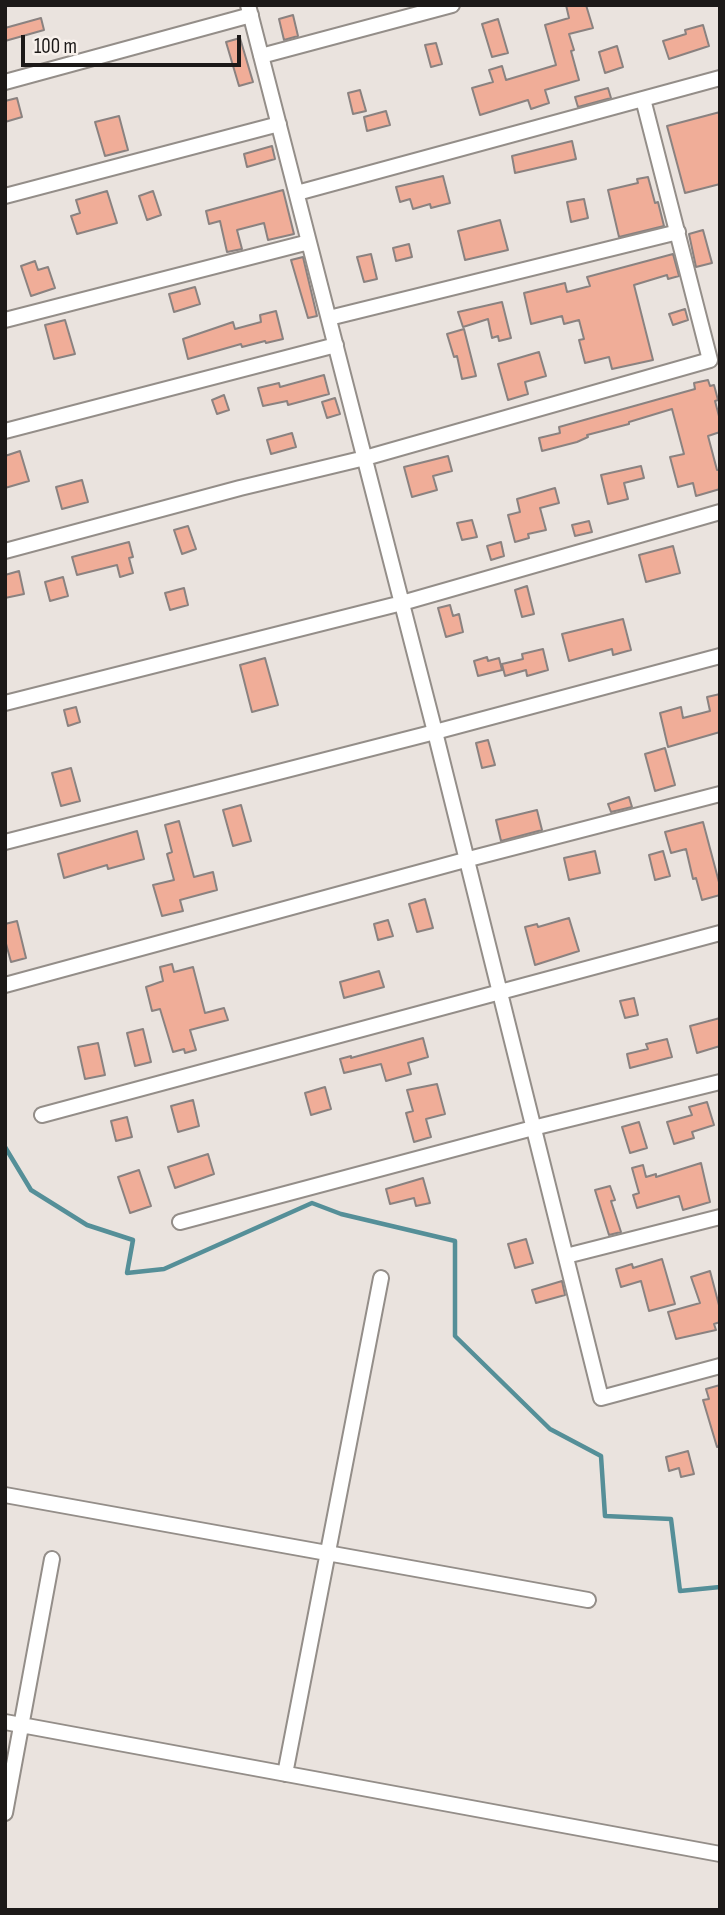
<!DOCTYPE html>
<html>
<head>
<meta charset="utf-8">
<style>
  body { margin:0 }
  #map { position:relative; width:725px; height:1915px; overflow:hidden; background:#eae3de; font-family:"Sofia Sans Condensed",sans-serif }
  canvas { display:block }
  .frame { position:absolute; inset:0; border:7px solid #1c1918; pointer-events:none }
  .scale { position:absolute; left:21px; top:35px; width:220px; height:32px; box-sizing:border-box; border:4px solid #1c1918; border-top:0; padding-left:9px; font-size:21px; line-height:24px; white-space:nowrap; color:#1c1918; -webkit-text-stroke:5px #f7f0eb; paint-order:stroke }
</style>
</head>
<body>
<div id="map">
<canvas width="725" height="1915"></canvas>
<div class="frame"></div>
<div class="scale">100 m</div>
</div>
<script>
const ctx = document.querySelector('canvas').getContext('2d');
ctx.lineJoin = 'round';
function stroke(path, color, width, dash) {
  ctx.strokeStyle = color;
  ctx.lineWidth = width;
  ctx.lineCap = dash ? 'butt' : 'round';
  ctx.setLineDash(dash || []);
  ctx.stroke(path);
}
function fill(path, color) {
  ctx.fillStyle = color;
  ctx.fill(path, 'evenodd');
}
stroke(new Path2D(`
  M5,1147L31,1190L87,1225L133,1240L127,1273L164,1269L312,1203L341,1214L455,1241V1336L550,1429L601,1456L605,1516L671,1519L680,1591L720,1587`), '#558f98', 4.5);
const building = new Path2D(`
  M566,5H586L593,28L569,34L574,50L571,51L579,80L545,90L549,103L531,109L528,100L480,115L472,88L493,82L489,70L502,66L506,80L556,65L545,25L569,18Z
  M293,15L298,36L284,40L279,19Z
  M41,18L44,30L5,41V28Z
  M498,19L508,53L492,57L482,24Z
  M703,25L709,46L669,59L663,41L686,34L685,30Z
  M240,38L253,82L239,86L226,42Z
  M436,43L442,64L431,67L425,45Z
  M617,46L623,67L605,73L599,52Z
  M608,88L611,98L578,107L575,97Z
  M360,90L366,111L353,114L348,93Z
  M17,98L22,117L5,122V101Z
  M386,111L390,125L367,131L364,117Z
  M720,112V184L685,193L667,126Z
  M119,116L128,150L105,156L95,122Z
  M572,141L576,159L515,173L512,156Z
  M272,146L275,159L247,167L244,154Z
  M443,176L450,203L431,208L430,204L413,209L410,199L400,202L396,187Z
  M648,177L655,203L658,202L664,226L619,237L608,190L638,183L637,179Z
  M283,190L294,234L268,240L264,223L237,230L242,249L227,252L220,221L209,224L206,211Z
  M107,191L117,223L77,234L71,216L80,213L76,200Z
  M153,191L161,215L147,220L139,196Z
  M584,199L588,218L571,222L567,202Z
  M500,220L508,250L465,260L458,231Z
  M703,230L712,263L696,267L689,234Z
  M409,244L412,257L396,261L393,248Z
  M371,254L377,279L364,282L357,257Z
  M673,254L679,276L668,279L667,275L634,285L653,360L612,369L609,357L585,363L579,340L584,339L579,320L564,324L562,316L531,324L524,293L565,283L567,292L590,286L587,277Z
  M303,257L317,316L308,318L291,260Z
  M35,261L38,270L48,267L55,288L31,296L21,266Z
  M195,287L200,304L174,312L169,294Z
  M502,302L511,338L499,341L498,336L492,338L488,319L463,327L458,312Z
  M685,309L688,320L673,325L669,314Z
  M276,311L283,339L266,343L265,341L242,347L241,344L188,359L183,339L233,322L235,329L261,322L260,315Z
  M65,320L75,354L54,359L45,325Z
  M464,329L476,376L462,379L457,356L454,357L447,334Z
  M539,352L546,376L525,382L528,394L508,400L498,364Z
  M324,375L329,394L288,405L287,401L263,406L258,388L279,383L280,387Z
  M708,380L710,386L714,385L718,400L715,401L720,420V432L708,436L717,470H720V489L696,496L693,483L678,487L670,457L684,454L672,409L629,422V424L587,435L588,437L577,442L542,451L539,438L560,433L559,427L695,389L694,383Z
  M224,395L229,410L217,414L212,400Z
  M335,398L340,414L327,418L322,402Z
  M292,433L296,447L271,454L267,440Z
  M20,451L29,481L5,488V456Z
  M448,456L452,471L433,476L437,490L412,497L404,467Z
  M641,466L644,478L624,483L628,499L608,504L601,475Z
  M82,480L88,502L62,509L56,487Z
  M555,488L559,503L540,508L546,530L528,534L529,538L515,542L508,515L520,512L517,499Z
  M472,520L477,537L462,540L457,523Z
  M589,521L592,532L575,536L572,525Z
  M188,526L196,549L182,554L174,530Z
  M129,542L133,557L129,558L133,573L120,577L117,565L77,575L72,557Z
  M501,542L504,556L491,560L487,546Z
  M673,546L680,573L646,582L639,555Z
  M19,571L24,594L5,598V575Z
  M63,577L68,596L50,601L45,582Z
  M527,586L534,614L522,617L515,590Z
  M184,588L188,605L170,610L165,593Z
  M450,605L453,616L459,614L463,632L446,637L438,608Z
  M623,619L631,650L613,655L612,649L569,661L562,634Z
  M543,649L548,670L527,676L526,670L505,676L502,664L523,659L522,654Z
  M487,657L488,661L499,658L502,670L478,676L474,661Z
  M265,658L278,705L252,712L240,665Z
  M720,694V732L668,747L660,713L681,707L683,718L710,711L707,697Z
  M76,707L80,722L68,726L64,710Z
  M488,740L495,765L482,768L476,743Z
  M665,748L675,785L655,791L645,754Z
  M71,768L80,801L61,806L52,773Z
  M629,797L632,807L611,812L608,804Z
  M241,805L251,841L233,846L223,810Z
  M537,810L542,830L501,841L496,820Z
  M179,821L194,877L213,872L217,890L180,900L183,911L162,916L153,885L174,880L167,854L172,852L165,825Z
  M703,822L720,886V895L702,900L696,878L693,879L686,849L671,853L665,832Z
  M137,831L144,859L108,869L107,865L64,878L58,854Z
  M595,851L600,873L569,880L564,858Z
  M663,851L670,876L655,880L649,855Z
  M425,899L433,928L417,932L409,904Z
  M569,918L579,951L535,965L525,927L537,924L538,927Z
  M388,920L393,936L378,940L374,924Z
  M17,921L26,958L11,962L5,940V924Z
  M172,964L174,972L193,967L205,1013L224,1008L228,1020L190,1030L196,1050L185,1053L184,1049L173,1052L160,1009L152,1011L146,987L163,981L160,967Z
  M379,971L384,987L344,998L340,982Z
  M634,998L638,1015L625,1018L620,1001Z
  M720,1018V1046L697,1053L690,1026Z
  M143,1029L151,1062L135,1066L127,1033Z
  M423,1038L428,1057L408,1063L411,1074L386,1081L381,1064L344,1073L340,1059L351,1056V1058Z
  M667,1039L672,1057L630,1068L627,1054L648,1049L646,1044Z
  M98,1043L105,1075L85,1079L78,1047Z
  M437,1084L445,1114L426,1119L431,1137L414,1142L406,1113L413,1111L407,1090Z
  M325,1087L331,1109L311,1115L305,1093Z
  M193,1100L199,1126L178,1132L171,1106Z
  M707,1102L714,1125L692,1132L694,1138L674,1144L667,1122L692,1115L689,1107Z
  M127,1117L132,1137L116,1141L111,1121Z
  M639,1122L647,1148L630,1153L622,1127Z
  M208,1154L214,1174L175,1188L168,1167Z
  M701,1163L710,1202L683,1210L679,1196L637,1208L633,1195L639,1193L632,1168L643,1165L646,1177L656,1174V1177Z
  M139,1170L151,1206L130,1213L118,1177Z
  M423,1178L430,1203L416,1206L414,1198L390,1204L386,1189Z
  M610,1186L615,1200L611,1201L621,1232L609,1235L595,1190Z
  M526,1239L533,1263L515,1268L508,1244Z
  M662,1259L675,1304L649,1311L641,1281L621,1287L616,1269L632,1264L633,1268Z
  M710,1271L720,1309V1322L714,1324L716,1330L676,1339L668,1312L700,1303L691,1277Z
  M562,1281L565,1295L536,1303L532,1290Z
  M720,1385V1446L717,1447L703,1400L709,1399L706,1389Z
  M688,1451L694,1474L681,1477L679,1468L669,1471L666,1457Z`);
fill(building, '#f0ad98');
stroke(building, '#8a8280', 2);
const minor = new Path2D(`
  M248,5L435,732L601,1398L720,1366
  M261,56L452,5
  M5,82L251,15
  M297,193L720,78
  M5,196L279,124
  M329,318L678,232
  M5,320L309,242
  M5,431L336,345
  M5,551L240,488L365,458L710,360L643,99
  M5,703L402,603L720,512
  M5,842L435,732L720,656
  M5,985L465,860L720,794
  M42,1115L720,933
  M180,1222L533,1128L720,1082
  M566,1256L720,1217
  M5,1495L588,1600
  M5,1722L720,1854
  M285,1774L381,1278
  M5,1813L52,1559`);
stroke(minor, '#948e89', 18);
stroke(minor, '#fff', 14);
</script>
</body>
</html>
